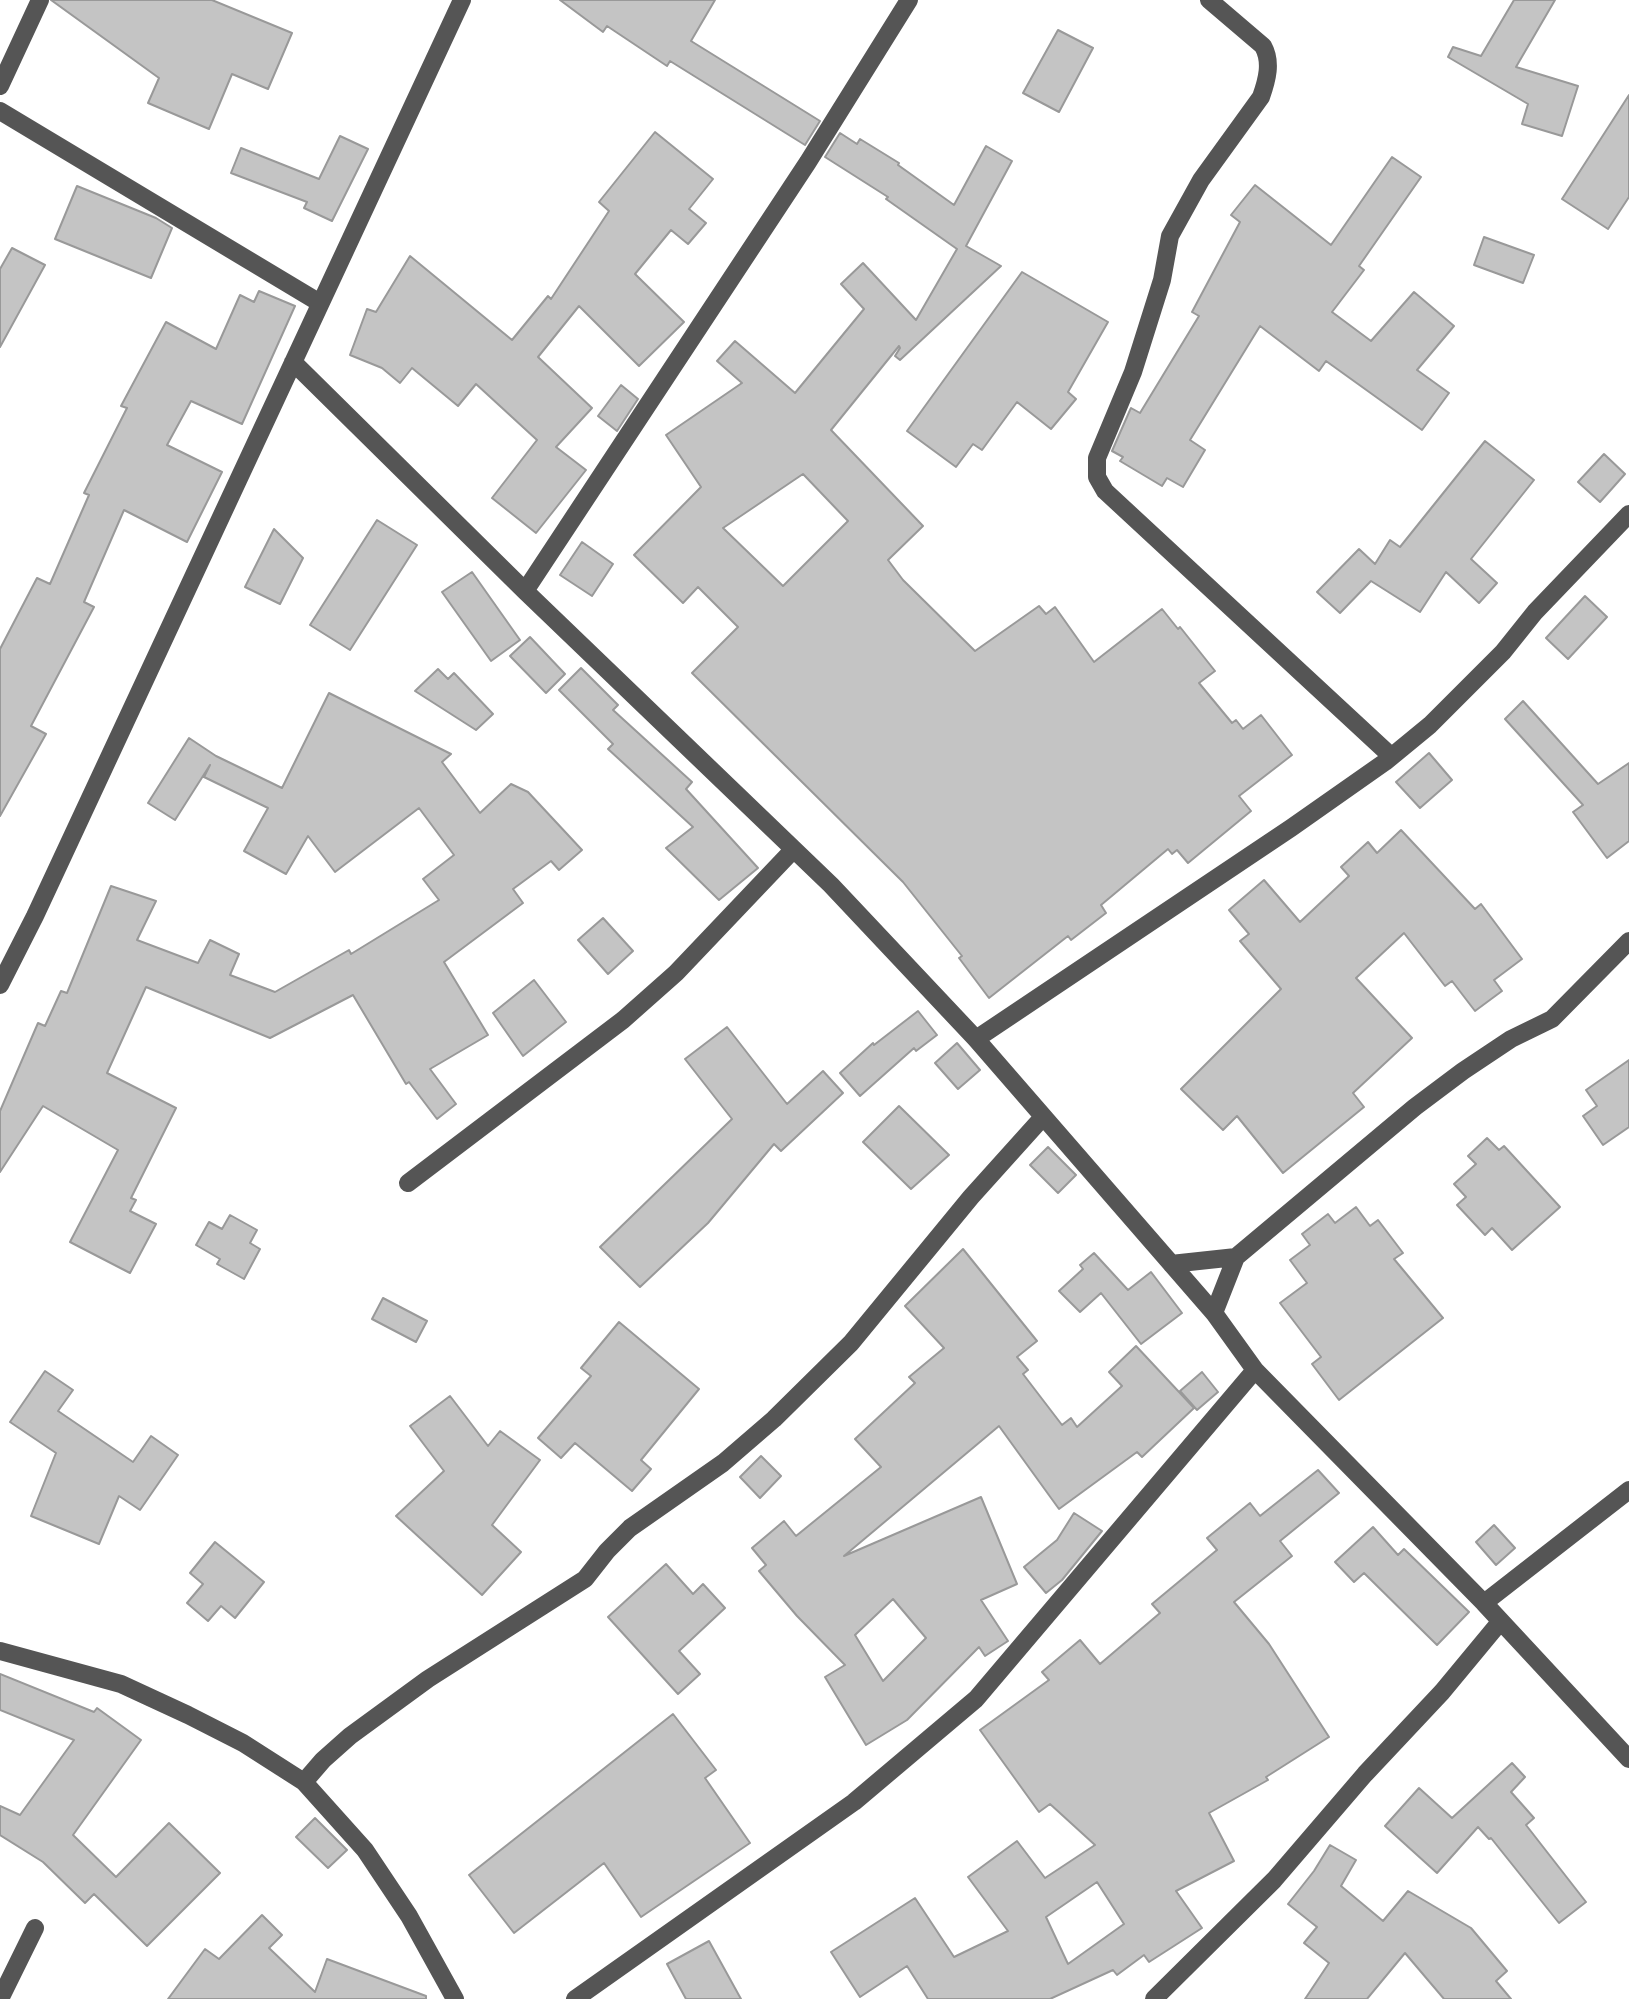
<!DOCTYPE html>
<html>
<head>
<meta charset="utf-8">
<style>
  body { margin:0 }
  canvas { display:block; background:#fff }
</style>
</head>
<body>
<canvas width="1629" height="1999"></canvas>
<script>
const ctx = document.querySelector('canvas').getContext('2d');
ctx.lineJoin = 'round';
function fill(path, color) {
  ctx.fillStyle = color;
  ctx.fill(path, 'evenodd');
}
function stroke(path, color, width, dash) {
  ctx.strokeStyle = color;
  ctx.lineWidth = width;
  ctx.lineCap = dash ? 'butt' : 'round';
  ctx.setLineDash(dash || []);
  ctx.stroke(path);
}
const building = new Path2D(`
  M51,0H212L292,33L268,89L232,74L209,129L148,103L159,78Z
  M560,0H715L691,41L820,121L805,145L670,61L667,66L607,26L603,32Z
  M1514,0H1555L1516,67L1578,86L1562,136L1522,124L1528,104L1448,57L1453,47L1481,56Z
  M1058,30L1093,48L1059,112L1023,93Z
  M1629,95V197L1608,229L1562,199Z
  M655,132L713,179L689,209L706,223L688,244L671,230L635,274L684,322L639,366L579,306L538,357L592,408L556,447L586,470L536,533L492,498L537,440L476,384L458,406L412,368L400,383L382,368L350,355L367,309L376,312L410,256L512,340L548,296L551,299L609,211L599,202Z
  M840,133L857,144L860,139L899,163L898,165L954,205L986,146L1012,161L966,246L1001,266L900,360L895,356L900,348L899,346L831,430L923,526L888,560L903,580L975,651L1039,606L1046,614L1055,607L1094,662L1162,609L1178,629L1180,627L1215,671L1199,683L1232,723L1236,720L1243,729L1261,715L1292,755L1239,796L1251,811L1188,863L1177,850L1172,854L1168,849L1101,905L1106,913L1071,940L1068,936L989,998L959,958L962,956L903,882L692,673L738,627L698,587L683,603L634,555L701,487L666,435L742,383L717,361L735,341L795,393L864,309L841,284L863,263L916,320L957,249L886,199L888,197L825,157ZM803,474L848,521L783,586L723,528Z
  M340,136L368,149L332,221L304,208L307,202L231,173L241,148L319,179Z
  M1392,157L1421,177L1359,266L1364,270L1332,312L1371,341L1414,292L1454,326L1417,370L1449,393L1422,430L1326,361L1319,371L1260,326L1190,440L1205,450L1183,487L1167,478L1162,486L1120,461L1123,457L1112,451L1130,410L1131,408L1140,413L1199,316L1192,312L1240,222L1231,215L1255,185L1331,245Z
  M77,186L156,218L172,228L151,278L55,239Z
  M1484,237L1534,255L1523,283L1474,265Z
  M12,248L45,265L0,347V269Z
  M1022,272L1108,322L1068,392L1076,399L1051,429L1017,402L982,450L973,444L956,467L907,431Z
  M259,291L295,306L242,424L191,401L167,445L222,472L187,542L124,510L84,602L94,607L31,726L46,734L0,816V649L37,578L50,584L89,495L84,493L127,408L121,406L166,322L216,349L240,295L254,302Z
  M621,385L638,399L617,431L598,416Z
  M1485,441L1534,480L1471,559L1497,583L1479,603L1446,572L1420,612L1371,581L1340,613L1317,592L1359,549L1375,564L1390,540L1400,547Z
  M1604,454L1625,474L1600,502L1578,482Z
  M377,520L417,545L350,650L310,625Z
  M274,529L303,558L280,604L245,587Z
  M582,542L613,564L592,596L560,575Z
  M472,572L520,640L491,661L442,592Z
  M1585,596L1607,617L1568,659L1546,638Z
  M530,637L565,674L546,693L510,656Z
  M581,668L618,705L613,710L692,782L686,789L758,868L719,900L666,848L693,827L608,749L613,744L559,690Z
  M438,669L448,679L454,673L493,714L476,730L415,691Z
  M329,693L451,754L442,762L480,813L511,784L528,792L582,850L559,870L551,861L513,889L523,903L444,962L488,1035L430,1069L456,1104L437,1119L409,1082L406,1084L353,995L270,1038L146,987L107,1073L176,1108L131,1198L136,1200L130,1211L156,1224L130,1273L70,1242L118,1150L43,1106L0,1172V1111L38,1023L45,1026L61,991L67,993L111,886L156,901L137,940L198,963L210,940L239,954L230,975L275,992L349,950L351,954L439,900L423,879L454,855L419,808L335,872L308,836L286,874L244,851L268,808L204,777L210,765L175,820L148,803L189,738L216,756L282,788Z
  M1523,701L1598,784L1629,763V841L1607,858L1573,812L1583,805L1505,719Z
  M1429,753L1452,780L1420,808L1396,782Z
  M1401,830L1475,909L1481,904L1522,959L1494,980L1502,991L1475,1011L1452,981L1445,986L1404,933L1356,978L1412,1038L1353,1093L1364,1107L1283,1173L1237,1116L1223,1130L1181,1089L1281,989L1240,941L1249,934L1229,910L1264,880L1300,922L1349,876L1341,867L1368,842L1377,853Z
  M603,918L633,951L608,974L578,940Z
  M534,980L566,1022L523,1056L493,1013Z
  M918,1011L937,1035L916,1051L914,1048L860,1096L840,1073L873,1043L874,1045Z
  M727,1027L787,1104L823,1071L843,1093L781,1151L774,1144L708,1223L640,1287L600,1247L732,1119L685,1059Z
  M957,1043L980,1070L958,1089L935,1063Z
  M1629,1060V1127L1603,1145L1583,1116L1597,1106L1586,1090Z
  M899,1106L949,1155L911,1189L863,1142Z
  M1487,1138L1499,1150L1504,1146L1560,1207L1512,1250L1492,1228L1485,1235L1457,1205L1466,1197L1454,1184L1476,1164L1468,1156Z
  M1048,1147L1076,1175L1058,1193L1030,1165Z
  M1356,1207L1370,1226L1378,1220L1403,1253L1394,1259L1443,1318L1339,1400L1312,1364L1321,1357L1280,1303L1307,1283L1290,1260L1310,1245L1302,1234L1328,1214L1335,1223Z
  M230,1215L257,1230L250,1243L260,1249L244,1279L217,1264L220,1259L196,1245L209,1222L222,1229Z
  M963,1249L1037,1341L1017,1357L1028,1370L1023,1374L1062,1425L1071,1418L1077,1427L1122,1386L1109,1372L1136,1346L1194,1408L1142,1457L1137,1452L1059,1509L999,1426L844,1556L981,1497L1017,1584L981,1600L1008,1641L985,1656L979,1647L907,1720L866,1745L825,1677L845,1665L797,1616L759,1571L766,1565L752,1548L784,1521L796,1536L881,1467L855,1439L915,1383L909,1377L944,1348L905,1306ZM893,1599L926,1638L883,1681L855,1635Z
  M1094,1253L1128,1290L1151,1272L1182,1313L1141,1344L1101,1293L1080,1312L1059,1291L1083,1269L1080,1265Z
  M383,1298L427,1321L416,1342L372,1319Z
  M619,1322L699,1389L641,1460L651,1469L632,1491L575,1443L561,1458L538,1438L591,1376L581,1368Z
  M45,1371L73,1390L58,1411L133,1462L151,1436L178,1455L140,1510L119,1496L99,1544L31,1516L56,1453L10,1422Z
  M1202,1372L1218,1392L1197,1410L1180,1391Z
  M450,1396L488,1446L500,1431L540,1460L492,1525L521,1552L482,1595L396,1516L444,1471L410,1426Z
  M761,1456L781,1476L760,1498L740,1477Z
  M1318,1470L1339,1493L1280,1541L1292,1556L1234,1602L1269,1644L1329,1737L1266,1777L1268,1780L1209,1813L1234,1861L1176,1891L1202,1928L1149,1962L1144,1955L1117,1975L1113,1970L1050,1999H928L907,1966L860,1997L831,1952L915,1898L954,1957L1008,1931L968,1877L1017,1841L1045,1878L1095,1845L1050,1804L1039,1812L980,1730L1049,1680L1042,1672L1080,1640L1100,1664L1160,1613L1152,1604L1217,1550L1207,1538L1250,1503L1260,1516ZM1097,1882L1124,1924L1068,1964L1046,1917Z
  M1074,1513L1102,1531L1062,1580L1046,1593L1024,1567L1057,1540Z
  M1494,1525L1515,1548L1496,1565L1476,1542Z
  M1373,1527L1398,1555L1404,1549L1469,1612L1437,1645L1364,1573L1354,1582L1335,1562Z
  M215,1542L264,1582L235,1618L221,1606L208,1621L187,1603L203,1584L190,1573Z
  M666,1564L693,1594L703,1584L725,1608L679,1651L700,1674L678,1694L608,1617Z
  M0,1674L94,1712L97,1708L141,1740L73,1835L116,1877L169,1823L220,1873L147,1946L94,1894L85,1903L43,1862L0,1835V1806L20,1815L74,1740L0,1710Z
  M673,1714L716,1770L705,1778L750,1843L641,1917L604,1863L514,1933L469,1875Z
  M1512,1763L1525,1777L1511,1792L1534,1818L1526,1825L1586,1902L1559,1923L1491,1838L1489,1839L1478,1827L1437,1873L1385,1826L1419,1788L1452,1818Z
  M315,1818L347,1850L328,1868L296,1837Z
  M1330,1845L1356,1860L1341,1886L1383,1921L1408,1891L1471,1928L1507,1971L1496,1981L1511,1999H1444L1405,1953L1367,1999H1305L1329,1963L1304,1943L1317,1927L1288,1904L1314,1871Z
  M262,1915L282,1935L269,1948L315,1992L327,1959L426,1996V1999H168L205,1949L219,1959Z
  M709,1941L741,1999H686L667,1964Z`);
fill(building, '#c4c4c4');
stroke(building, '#999', 2);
stroke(new Path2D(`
  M1209,0L1263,46C1272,62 1267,80 1261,97L1201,180L1170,236L1162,280L1133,372L1097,458V477L1105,491L1391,756
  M0,86L40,0
  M0,111L320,303
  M293,362L525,591L831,885L976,1039L1214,1313L1255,1370L1484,1603L1629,1759
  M525,591L808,162L909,0
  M0,985L35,916L462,0
  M976,1039L1291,828L1385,762L1430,725L1503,652L1535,612L1629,514
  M408,1183L623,1020L676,973L793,850
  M1171,1264L1236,1257
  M1214,1313L1236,1257L1415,1107L1463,1071L1511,1039L1552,1019L1629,941
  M1484,1603L1629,1490
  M0,1651L121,1684L188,1715L243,1743L304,1782L365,1850L409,1916L455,1999
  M304,1782L323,1760L350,1736L428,1679L585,1579L607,1551L630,1528L723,1463L774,1419L851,1343L971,1197L1043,1117
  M0,1999L35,1928
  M575,1999L854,1802L976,1699L1255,1370
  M1154,1999L1274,1880L1365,1774L1442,1692L1500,1622`), '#555', 18);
</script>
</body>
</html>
